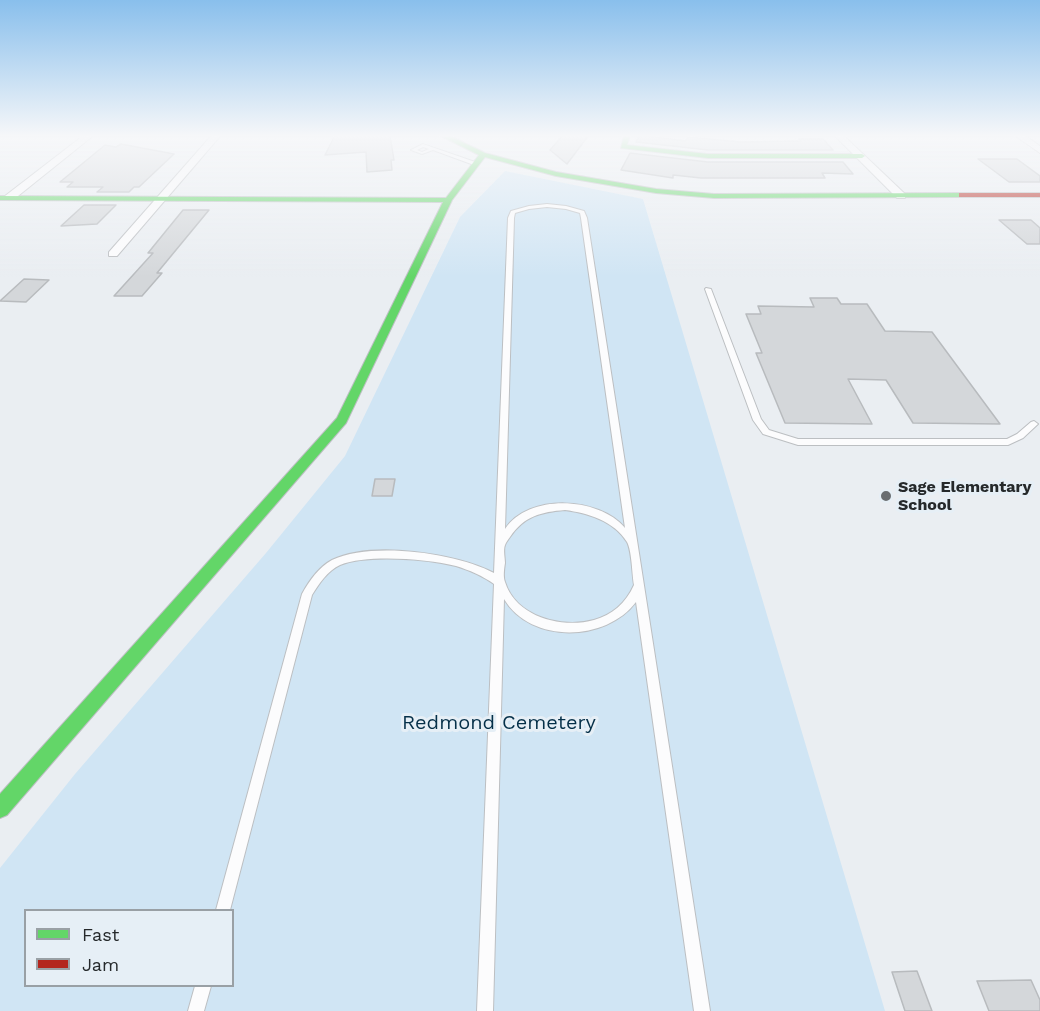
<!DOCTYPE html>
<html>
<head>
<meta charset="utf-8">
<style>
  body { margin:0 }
  #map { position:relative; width:1040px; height:1011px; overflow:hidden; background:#eaeef2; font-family:"Work Sans",sans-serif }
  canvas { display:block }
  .legend { position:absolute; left:24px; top:909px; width:210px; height:78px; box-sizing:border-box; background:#e6eff6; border:2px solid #99a0a5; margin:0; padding:8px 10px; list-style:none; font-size:18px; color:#25292b }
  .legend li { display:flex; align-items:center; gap:12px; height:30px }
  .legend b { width:30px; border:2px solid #99a0a5 }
</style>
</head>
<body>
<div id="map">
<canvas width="1040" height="1011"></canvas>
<ul class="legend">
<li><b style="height:8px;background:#63d668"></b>Fast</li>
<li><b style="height:8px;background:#b3261e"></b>Jam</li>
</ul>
</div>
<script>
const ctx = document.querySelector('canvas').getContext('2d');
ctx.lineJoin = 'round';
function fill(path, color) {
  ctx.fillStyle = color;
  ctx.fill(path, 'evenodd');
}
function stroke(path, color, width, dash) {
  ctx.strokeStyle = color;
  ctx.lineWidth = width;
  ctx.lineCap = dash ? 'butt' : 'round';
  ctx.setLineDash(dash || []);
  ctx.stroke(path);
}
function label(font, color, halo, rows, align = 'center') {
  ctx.font = font + ' "Work Sans",sans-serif';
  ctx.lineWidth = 6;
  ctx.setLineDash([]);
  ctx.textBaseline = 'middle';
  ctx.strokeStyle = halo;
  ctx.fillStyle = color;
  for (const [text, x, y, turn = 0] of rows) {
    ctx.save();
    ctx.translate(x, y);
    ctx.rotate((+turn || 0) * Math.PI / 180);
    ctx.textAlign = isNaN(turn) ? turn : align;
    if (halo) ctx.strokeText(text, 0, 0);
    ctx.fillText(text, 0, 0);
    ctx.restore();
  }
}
fill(new Path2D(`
  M505,171L643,199L885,1011H0V868L75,774L266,553L345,456L460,217ZM26,910H232V986H26Z`), '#d0e5f4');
const building = new Path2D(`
  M335,135H390L394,160H391L392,170L367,172L366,152L325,155Z
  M563,135H589L567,164L550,150Z
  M640,135L685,141L689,137L740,142L801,141L799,139H823L833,150H708L636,142Z
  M121,144L174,154L139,187H134L129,192H97L103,187H67L73,182H60L105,145L116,147Z
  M630,153L708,162H843L853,174L822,173L825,178H701L673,175V178L621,170Z
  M978,159H1017L1040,176V182H1009Z
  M84,205H116L97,224L61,226Z
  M183,210H209L157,273H162L142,296H114L153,253H148Z
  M999,220H1031L1040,228V244H1027Z
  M24,279L49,280L26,302L0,301Z
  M810,298H837L841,304H867L885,331L932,332L1000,424L913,423L886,380L848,379L872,424L785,423L756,353H762L746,314H761L758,306L814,307Z
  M375,479H395L392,496H372Z
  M917,971L932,1011H905L892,972Z
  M1031,980L1040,1000V1011H989L977,981Z`);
fill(building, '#d4d7da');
stroke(building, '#b8bbbe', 1.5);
const lane = new Path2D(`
  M423,144L478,163V164L474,165L433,150L422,154L411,150ZM423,147L429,149L422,152L417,150Z
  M547,204L566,206L584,211L587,218L710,1011H694L636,602C606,642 531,644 504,599L493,1011H477L494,584C483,576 469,570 456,566C427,559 368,554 340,565C327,571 319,584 312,595L230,910H216L302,594C309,581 319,567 332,560C372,541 457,553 494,573L508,218L511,211L529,206ZM547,207L566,209L580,213L581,218L625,528C599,497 529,493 505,529L514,218L515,213L529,209ZM565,510C588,513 614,521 627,542C632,551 632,574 634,585C626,603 612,615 594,620C562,629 516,617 505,582C503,577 504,569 505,563C505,558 503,550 505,545C506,542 508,540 510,537C524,516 541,512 565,510Z
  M706,288L711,289L761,419L769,430L798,439H1007L1017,434L1031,422L1034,421L1038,424L1023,438L1008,445H798L763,434L753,420L705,289Z
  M195,986H211L204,1011H188Z`);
const street = new Path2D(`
  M84,135H94L13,200H5V196Z
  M212,135H221L117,256H109V252Z
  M834,135H843L905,194V198H897Z
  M1014,135H1024L1040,146V153Z`);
const fast = new Path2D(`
  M439,135H448L485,153L556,172L656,189L714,194L962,193L966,195L962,197L714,198L656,193L556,176L485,157L452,200L346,423L7,815L0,818V794L337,418L443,202L0,200V196L446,198L479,155Z
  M624,135H630L627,145L708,154H862L865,156L862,158H708L621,148Z`);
const jam = new Path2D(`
  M959,193H1040V197H959Z`);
stroke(lane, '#bcbfc2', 2);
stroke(street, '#bcbfc2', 2);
stroke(fast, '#bcbfc2', 2);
stroke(jam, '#bcbfc2', 2);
fill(lane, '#fcfcfd');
fill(street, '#fcfcfd');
fill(fast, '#63d668');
fill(jam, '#b3261e');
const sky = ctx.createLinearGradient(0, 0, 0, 277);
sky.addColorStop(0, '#89bfec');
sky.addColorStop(0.49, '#f6f7f9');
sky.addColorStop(1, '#f6f7f900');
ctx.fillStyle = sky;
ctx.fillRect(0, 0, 1040, 277);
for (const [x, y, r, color] of [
  [886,496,6,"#6a6e71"]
]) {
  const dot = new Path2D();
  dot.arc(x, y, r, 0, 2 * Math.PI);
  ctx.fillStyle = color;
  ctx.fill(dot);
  stroke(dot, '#e6eff6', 2);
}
label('bold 16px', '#25292b', '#e6eff6', [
  ["Sage Elementary",898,487],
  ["School",898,505]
], 'left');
label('20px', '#053049', '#e6eff6', [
  ["Redmond Cemetery",499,723]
]);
</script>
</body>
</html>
